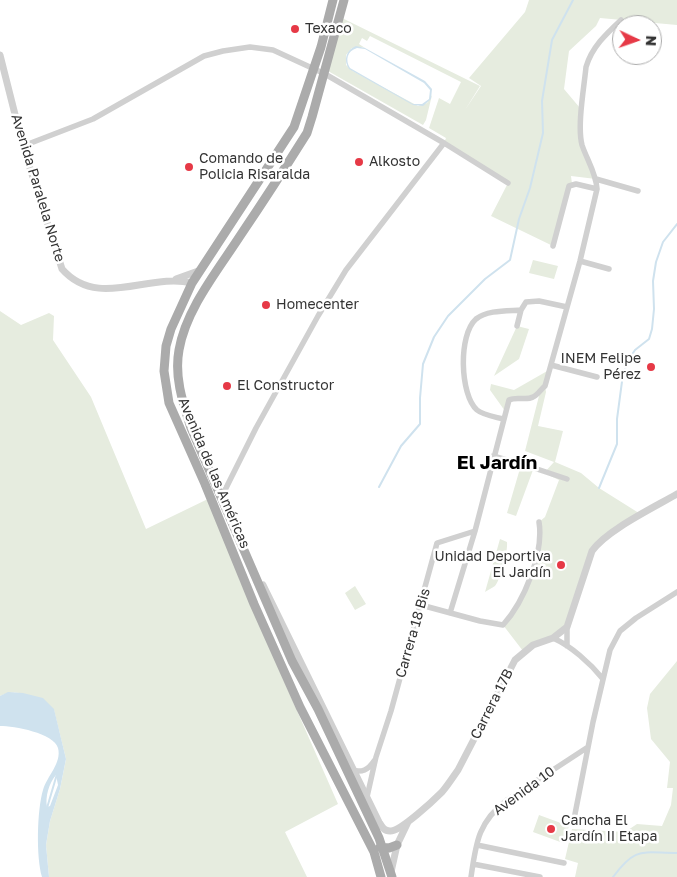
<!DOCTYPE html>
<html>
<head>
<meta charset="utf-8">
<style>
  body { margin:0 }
  #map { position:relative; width:677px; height:877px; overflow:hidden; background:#fff; font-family:"Golos Text",sans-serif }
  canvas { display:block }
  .north { position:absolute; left:612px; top:15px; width:50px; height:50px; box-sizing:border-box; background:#fff; border:1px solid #adadad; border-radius:50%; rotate:93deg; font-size:14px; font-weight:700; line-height:20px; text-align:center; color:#333 }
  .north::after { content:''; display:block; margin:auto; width:18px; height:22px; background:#e63946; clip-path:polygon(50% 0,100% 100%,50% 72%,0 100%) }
</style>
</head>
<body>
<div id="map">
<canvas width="677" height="877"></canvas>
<div class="north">N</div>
</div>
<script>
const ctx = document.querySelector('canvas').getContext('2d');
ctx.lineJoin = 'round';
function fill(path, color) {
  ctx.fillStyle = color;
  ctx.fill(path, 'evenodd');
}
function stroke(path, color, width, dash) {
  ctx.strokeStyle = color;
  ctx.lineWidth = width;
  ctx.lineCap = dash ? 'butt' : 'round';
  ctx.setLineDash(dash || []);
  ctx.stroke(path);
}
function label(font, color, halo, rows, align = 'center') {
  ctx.font = font + ' "Golos Text",sans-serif';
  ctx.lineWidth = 5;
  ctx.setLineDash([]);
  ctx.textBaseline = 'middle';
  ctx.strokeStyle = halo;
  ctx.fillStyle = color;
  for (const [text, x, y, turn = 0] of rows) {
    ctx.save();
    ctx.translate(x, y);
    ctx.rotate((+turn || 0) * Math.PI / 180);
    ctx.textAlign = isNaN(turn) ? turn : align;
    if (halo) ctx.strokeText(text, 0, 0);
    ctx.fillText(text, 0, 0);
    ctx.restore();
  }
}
fill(new Path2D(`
  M529,0H677V25L600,18L596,26L569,51L564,89L580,108L582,141L596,179L571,176L572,184L553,246L491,216L508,183L444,143L446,138L429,128L439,98L450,104L461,82L370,36L367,41L362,38L359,44L365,48L361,47L352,48L346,55V65L353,71L418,106L427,103L432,95L426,120L423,125L328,71L342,18L480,86L465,110L481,86L469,78L525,12Z
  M533,260L558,266L554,279L529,273Z
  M0,311L21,325L49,313L54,316L53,340L91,397L146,529L210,498L240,581L338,804L285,832L307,877H49L46,845L50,821L60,789L66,759L54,710C37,700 20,686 0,696Z
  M517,326L529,329L519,359L494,376Z
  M549,370L545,386L546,392L538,426L563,431L555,462L581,473L599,488L642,515L597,544L567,627L523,651L503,625L522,598L537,554L539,522L545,517L559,480L544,473L554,462L525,451L540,392L536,396L514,398L505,411L490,390L491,384L514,390Z
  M521,465L533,470L516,516L507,513Z
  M500,539L507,542C508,551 501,579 495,586C492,588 488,590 485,592Z
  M355,586L366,604L355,610L345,593Z
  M677,661V877H575L578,863L565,859L572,829L625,832L637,824L662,826L671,805L673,788H667L670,762L651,739L647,708L650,694Z
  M539,815L569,826L563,843L533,832Z`), '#e6ecdf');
fill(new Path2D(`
  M356,46L365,48L425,81L432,89L431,99L423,106L413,105L349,69C343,60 346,50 356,46ZM357,48L365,49L424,83L430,90L429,99L422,104H413L350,68C345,60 347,51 357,48Z
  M8,692L23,693L43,698L54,709L66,759L60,789L50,821L46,845L49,877H42C36,857 37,810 43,790C47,776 62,763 58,748C54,733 14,726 0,726V696ZM56,775L58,785L50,806L47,807C45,797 49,783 56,775Z`), '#cfe2ee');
stroke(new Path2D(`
  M379,487L401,446L420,424V398L423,364L434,337L448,316L485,279L510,260L519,219L530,188L543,133L542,101L552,40L573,0
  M599,488L617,444V419L623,374L629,359L635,350L649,339L652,329L654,309L653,281L656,262L663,242L677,224
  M47,808L57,774
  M613,877C636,846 642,853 677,853`), '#cfe2ee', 2);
stroke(new Path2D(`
  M23,146L93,119L204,56L223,51L250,47L273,50L325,74L444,143L508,183
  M596,179L638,191
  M553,246L569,186L576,184L597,189
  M580,261L609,269
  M517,326L521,310L526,302L539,301L567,307
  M551,365L597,377
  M503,419C496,417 483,415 477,410C460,395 458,335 476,319C487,310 507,311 521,310
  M493,456L531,467L567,479
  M221,498L256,428L318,316L346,270L444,143
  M421,605L480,621L503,625C524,602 544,553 539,522
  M450,613L475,531
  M553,638C571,646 590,663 603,679
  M567,646V627
  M352,770C362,773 368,770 374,761
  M367,797L376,757L391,711L437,543L475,531L509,400C517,396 526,401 533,397C538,395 541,389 545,386L580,261L597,189C596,173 587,160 582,145C577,126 584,88 586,67C592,47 606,34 621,20
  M575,814L593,722L610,650L620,631L636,618L677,592
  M477,845L564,863
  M473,864L540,877
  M471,877C476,843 478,822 507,800L588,747`), '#d0d0d0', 5.5);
stroke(new Path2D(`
  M0,55L23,146L62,269C98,310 149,272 192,283
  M176,279L201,270
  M263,585L379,822C382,827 384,831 390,831C400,832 435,799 442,792C448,785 453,777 458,770L515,660L533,645L553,638L567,627L592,551C607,530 653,508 677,494
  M391,872L397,845L408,822`), '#d0d0d0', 7);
stroke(new Path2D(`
  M333,0L321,47L294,127L192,283L171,329L166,346L164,371L169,403L205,484L254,604L300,707L374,852L381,877
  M344,0L312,117L307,133C285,168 263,202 240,236C218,270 186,309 179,350C174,377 183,403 191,428L292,661L318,709L379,838L392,877
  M380,847L389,848L397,845`), '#ababab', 9);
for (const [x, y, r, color] of [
  [295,29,5,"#e63946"],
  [359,162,5,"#e63946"],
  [189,167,5,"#e63946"],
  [266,305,5,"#e63946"],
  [651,367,5,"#e63946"],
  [227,386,5,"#e63946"],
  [561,565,5,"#e63946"],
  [551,829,5,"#e63946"]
]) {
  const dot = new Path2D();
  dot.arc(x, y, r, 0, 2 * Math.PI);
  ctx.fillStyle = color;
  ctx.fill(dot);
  stroke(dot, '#fff', 2);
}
label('14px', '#333', '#fff', [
  ["Texaco",305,29],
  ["Comando de",199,159],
  ["Policia Risaralda",199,175],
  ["Alkosto",369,162],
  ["Homecenter",276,305],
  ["INEM Felipe",641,359,"right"],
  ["Pérez",641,375,"right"],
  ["El Constructor",237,386],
  ["Unidad Deportiva",551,557,"right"],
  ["El Jardín",551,573,"right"],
  ["Cancha El",561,821],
  ["Jardín II Etapa",561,837]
], 'left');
label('14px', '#333', '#fff', [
  ["Avenida Paralela Norte",38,188,73],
  ["Avenida de las Américas",214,473,67],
  ["Carrera 18 Bis",413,633,-74],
  ["Carrera 17B",492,704,-63],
  ["Avenida 10",524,791,-36]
]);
label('bold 19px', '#000', '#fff', [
  ["El Jardín",497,463]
]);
</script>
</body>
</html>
